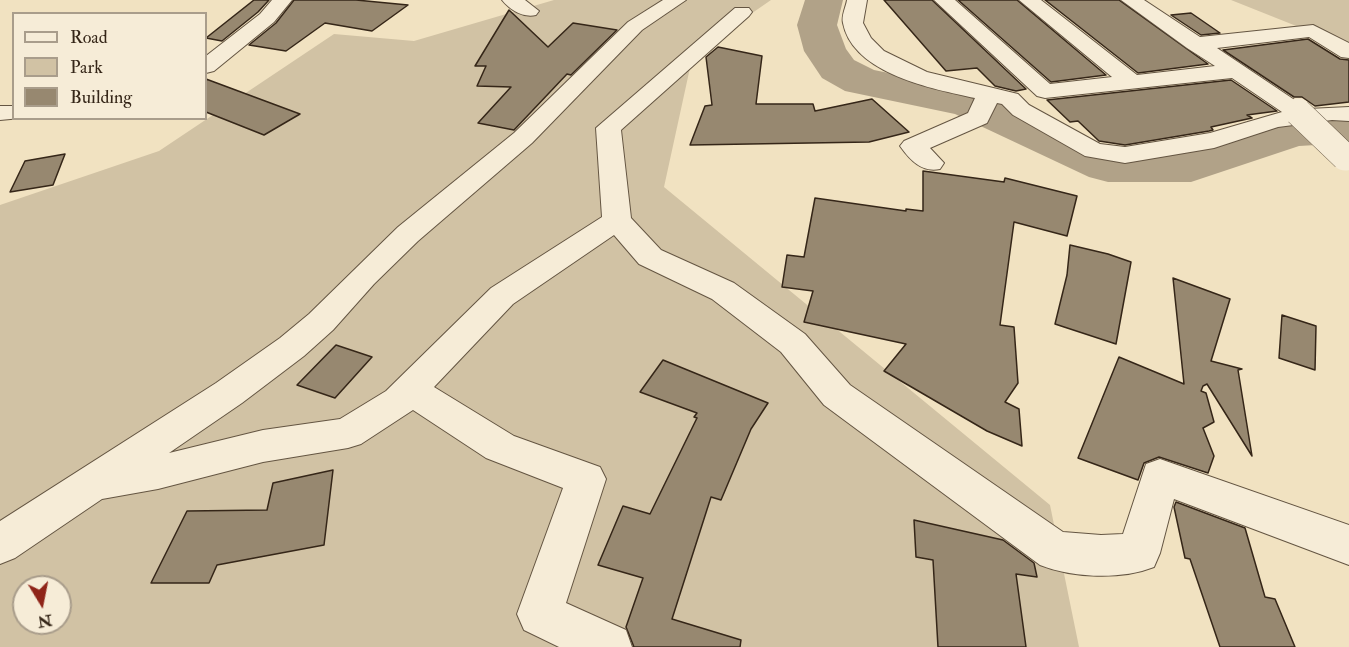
<!DOCTYPE html>
<html>
<head>
<meta charset="utf-8">
<style>
  body { margin:0 }
  #map { position:relative; width:1349px; height:647px; overflow:hidden; background:#f1e2c1; font-family:"IM FELL Double Pica",serif }
  canvas { display:block }
  .legend { position:absolute; left:12px; top:12px; width:195px; height:108px; box-sizing:border-box; background:#f6ecd7; border:2px solid #a99d8b; margin:0; padding:8px 10px; list-style:none; font-size:18px; color:#352618 }
  .legend li { display:flex; align-items:center; gap:12px; height:30px }
  .legend b { width:30px; border:2px solid #a99d8b }
  .north { position:absolute; left:12px; top:575px; width:60px; height:60px; box-sizing:border-box; background:#f6ecd7; border:2px solid #a99d8b; border-radius:50%; rotate:170deg; font-size:16px; font-weight:700; line-height:24px; text-align:center; color:#352618 }
  .north::after { content:''; display:block; margin:auto; width:21px; height:27px; background:#8f2418; clip-path:polygon(50% 0,100% 100%,50% 72%,0 100%) }
</style>
</head>
<body>
<div id="map">
<canvas width="1349" height="647"></canvas>
<ul class="legend">
<li><b style="height:8px;background:#f6ecd7"></b>Road</li>
<li><b style="height:16px;background:#d1c2a4"></b>Park</li>
<li><b style="height:16px;background:#978870"></b>Building</li>
</ul>
<div class="north">N</div>
</div>
<script>
const ctx = document.querySelector('canvas').getContext('2d');
ctx.lineJoin = 'round';
function fill(path, color) {
  ctx.fillStyle = color;
  ctx.fill(path, 'evenodd');
}
function stroke(path, color, width, dash) {
  ctx.strokeStyle = color;
  ctx.lineWidth = width;
  ctx.lineCap = dash ? 'butt' : 'round';
  ctx.setLineDash(dash || []);
  ctx.stroke(path);
}
fill(new Path2D(`
  M554,0H771L693,54L664,187L1050,505L1079,647H0V205L159,151L334,34L414,41ZM24,587H60V623H24Z
  M1231,0H1349V47Z`), '#d1c2a4');
fill(new Path2D(`
  M805,0H843L837,25L846,49L854,60L874,70L986,93L1116,150H1187L1293,117L1349,113V143L1299,146L1191,182H1108L1089,177L955,114L845,91L822,78L804,51L797,25Z`), '#b1a288');
const building = new Path2D(`
  M254,0H269L258,12L222,41L206,38Z
  M294,0H356L408,5L372,31L325,23L286,51L249,45L276,23Z
  M884,0H932L1026,89L1016,91L995,86L977,68L946,71Z
  M958,0H1017L1106,75L1051,82Z
  M1045,0H1119L1208,64L1138,73Z
  M509,10L548,47L573,23L617,30L571,75L567,74L514,130L478,123L511,87L477,86L486,66H475Z
  M1191,13L1220,33L1201,35L1171,15Z
  M1308,39L1340,59L1349,60V102L1315,106L1302,97H1294L1223,50Z
  M718,47L762,56L756,104H813L815,111L872,99L909,132L869,142L690,145L705,106L712,105L706,57Z
  M206,79L300,114L264,135L206,112Z
  M1231,80L1277,111L1247,115L1252,118L1211,127L1213,130L1209,131L1125,145L1099,141L1078,121L1070,122L1047,100Z
  M65,154L53,185L10,192L25,161Z
  M923,171L1004,182L1005,178L1077,196L1067,236L1014,222L1000,325L1014,327L1018,383L1005,402L1019,409L1022,446L987,431L884,371L906,344L804,322L813,291L782,287L787,255L804,257L815,198L906,211V209L923,211Z
  M1070,245L1108,254L1131,262L1116,344L1055,324L1067,275Z
  M1173,278L1230,299L1211,361L1242,369L1238,370L1252,456L1207,384L1203,386L1201,391L1206,393L1214,422L1203,428L1214,456L1208,473L1159,457L1144,463L1138,480L1078,458L1119,357L1184,384Z
  M1282,315L1316,326L1315,370L1279,358Z
  M336,345L372,357L335,398L297,385Z
  M663,360L768,403L751,429L721,500L711,497L672,619L741,640L740,647H634L626,627L643,578L598,565L623,506L650,514L697,418L694,417L697,413L640,392Z
  M333,470L324,545L217,565L209,583H151L187,511L267,510L273,483Z
  M1176,502L1245,528L1265,597L1275,599L1295,647H1220L1190,559L1185,558L1174,507Z
  M914,520L1003,540L1034,563L1037,577L1016,574L1026,647H938L933,560L916,557Z`);
fill(building, '#978870');
stroke(building, '#352618', 1.5);
const minor = new Path2D(`
  M272,0H292L274,22L214,71L206,73V56L260,14Z
  M502,0H525L539,11L536,15C523,18 510,10 502,0Z
  M663,0H686L642,30L532,143L418,241L374,284L333,330L304,356L242,403L169,453L263,430L340,419L386,391L491,288L602,217L596,128L735,8H749L752,12L749,16L621,130L631,218L661,250L734,283L805,334L850,385L1063,532L1101,535L1123,534L1146,464L1160,459L1349,525V565L1174,499L1160,553L1154,567C1121,580 1073,578 1040,565L824,405L781,352L712,299L639,264L614,235L513,304L434,387L514,436L600,467L606,479L566,603L626,630L632,647H559L524,630L517,614L563,488L486,458L413,410L361,444L348,448L263,462L158,489L102,499L15,558L0,564V521L216,383L280,338L309,314L398,227L514,133L628,22Z
  M847,0H867L863,23L871,38L884,51L927,72L1018,94L1029,105L1100,144L1125,147L1210,133L1282,112L1232,78L1045,98L1037,96L934,0H955L1050,84L1112,77L1019,0H1041L1137,75L1215,66L1187,48L1121,0H1144L1200,37L1313,25L1349,43V58L1341,57L1309,37L1217,48L1308,109L1349,107V121L1332,120L1278,127L1214,148L1125,163L1085,156L1013,115L1002,104L997,103L987,123L930,148L944,163L940,169C922,173 910,160 900,146L904,141L968,113L975,98C933,89 853,74 843,23C841,16 846,7 847,0Z
  M0,106H14V118H21L0,120Z`);
stroke(minor, '#645542', 2);
fill(minor, '#f6ecd7');
const minorBridge = new Path2D(`
  M1298,112L1345,157`);
stroke(minorBridge, '#645542', 28, []);
stroke(minorBridge, '#f6ecd7', 27);
</script>
</body>
</html>
